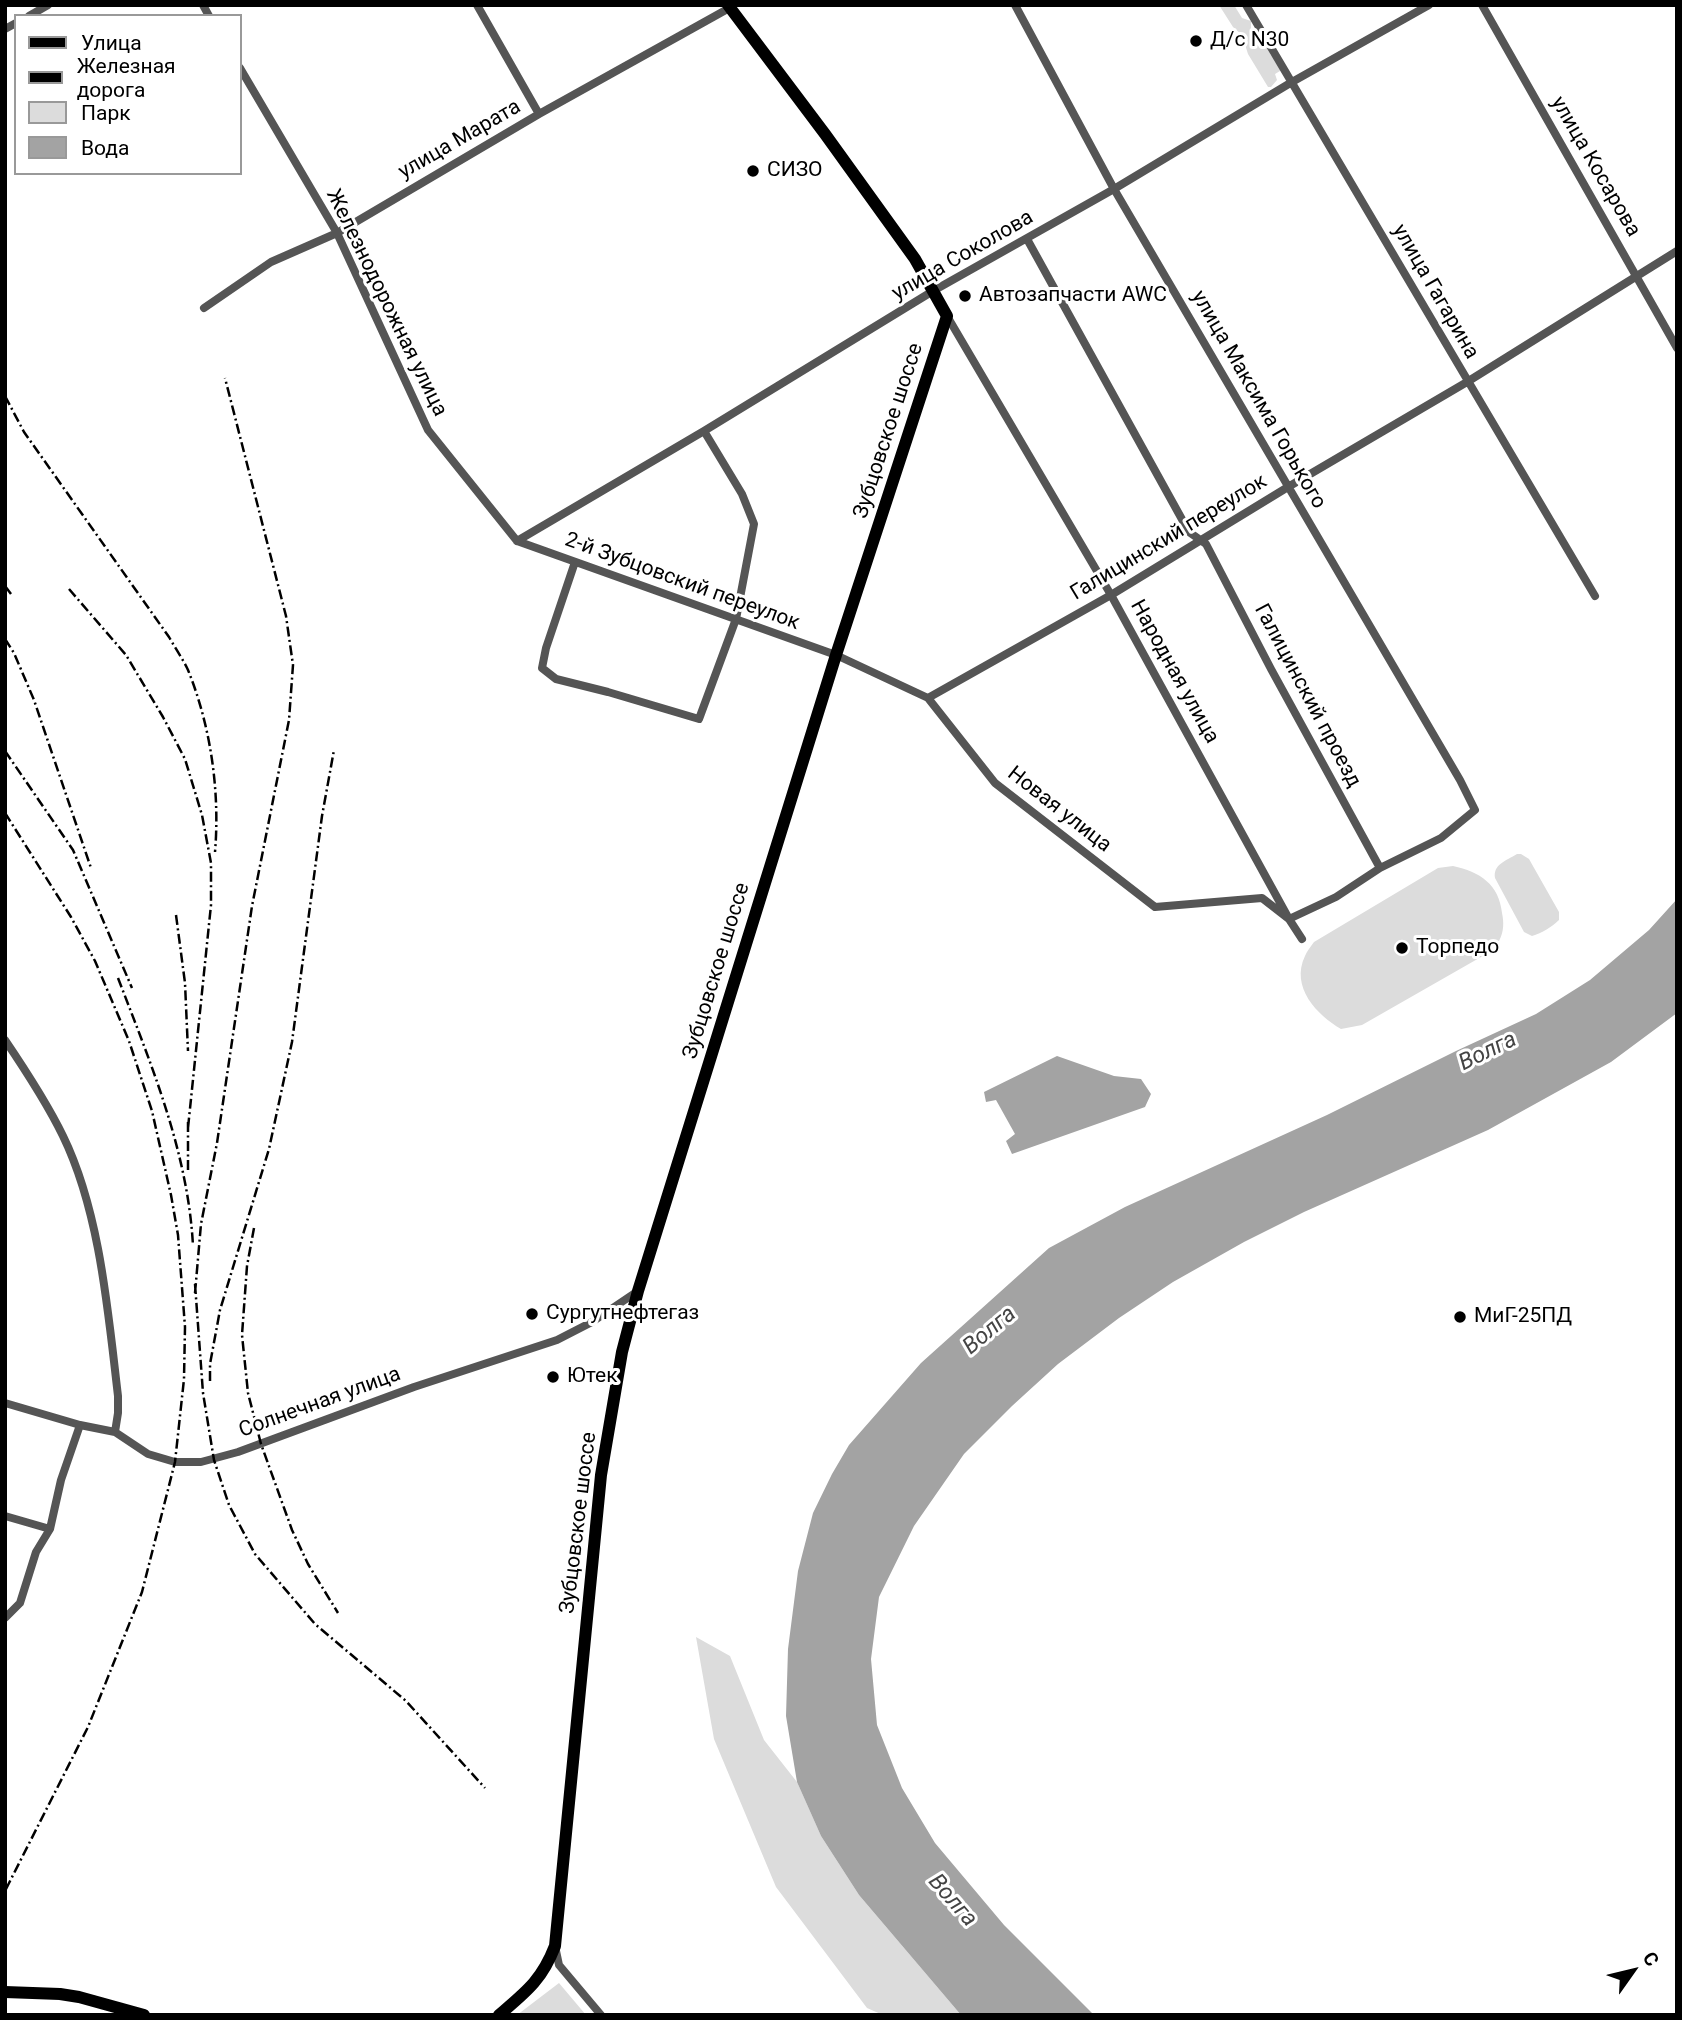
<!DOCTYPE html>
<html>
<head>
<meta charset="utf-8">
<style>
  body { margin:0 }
  #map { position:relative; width:1682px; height:2020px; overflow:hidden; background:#fff; font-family:Roboto,sans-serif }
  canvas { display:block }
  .frame { position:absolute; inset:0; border:7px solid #000; pointer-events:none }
  .legend { position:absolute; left:14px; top:14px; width:228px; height:161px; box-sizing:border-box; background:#fff; border:2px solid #999; margin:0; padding:9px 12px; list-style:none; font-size:21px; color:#000 }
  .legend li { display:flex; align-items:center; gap:14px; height:35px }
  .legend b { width:35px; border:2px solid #999 }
  .north { position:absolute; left:1598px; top:1936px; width:70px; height:70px; -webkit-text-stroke:5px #fff; paint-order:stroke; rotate:56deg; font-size:19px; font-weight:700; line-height:28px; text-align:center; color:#000 }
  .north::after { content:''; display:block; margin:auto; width:24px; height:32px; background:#000; clip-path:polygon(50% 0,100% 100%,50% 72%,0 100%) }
</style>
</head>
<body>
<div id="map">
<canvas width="1682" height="2020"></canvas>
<div class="frame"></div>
<ul class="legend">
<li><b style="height:9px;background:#000"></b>Улица</li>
<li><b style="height:9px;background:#000"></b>Железная дорога</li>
<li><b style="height:19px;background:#dcdcdc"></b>Парк</li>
<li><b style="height:19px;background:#a3a3a3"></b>Вода</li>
</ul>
<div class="north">С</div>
</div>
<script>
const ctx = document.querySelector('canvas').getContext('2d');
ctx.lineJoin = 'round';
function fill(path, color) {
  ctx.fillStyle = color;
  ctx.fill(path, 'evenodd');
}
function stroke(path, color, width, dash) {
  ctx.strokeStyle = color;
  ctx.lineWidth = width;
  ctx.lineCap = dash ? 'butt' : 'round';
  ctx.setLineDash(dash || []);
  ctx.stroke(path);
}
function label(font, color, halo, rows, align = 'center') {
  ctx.font = font + ' Roboto,sans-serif';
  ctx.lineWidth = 6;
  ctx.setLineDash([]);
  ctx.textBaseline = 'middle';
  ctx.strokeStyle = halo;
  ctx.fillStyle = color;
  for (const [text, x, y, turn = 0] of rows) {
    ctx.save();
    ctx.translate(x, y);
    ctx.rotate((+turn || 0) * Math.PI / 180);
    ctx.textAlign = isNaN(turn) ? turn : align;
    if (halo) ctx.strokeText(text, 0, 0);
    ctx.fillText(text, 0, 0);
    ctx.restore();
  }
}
fill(new Path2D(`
  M1219,5H1234L1242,18L1251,21V31L1260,36L1271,51L1270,54L1282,67L1280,71L1275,74L1277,80L1271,87H1268L1248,54L1242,35L1233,27Z
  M1517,854H1521L1529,859L1559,912V920C1552,927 1542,933 1532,936L1524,932L1495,878C1493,864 1506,861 1517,854Z
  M1453,866C1480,872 1499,884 1502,913C1504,922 1504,932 1499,941C1497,945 1491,950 1488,953L1362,1025L1341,1029C1317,1015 1290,987 1305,956C1307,951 1311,946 1314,942L1438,868Z
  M696,1637L730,1656L764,1740L797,1782L821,1836L859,1895L961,2015H883L867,2008L776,1887L714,1739Z
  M559,1983L586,2015H517Z`), '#dcdcdc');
fill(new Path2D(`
  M1677,899V1013L1611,1062L1488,1130L1304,1212L1244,1242L1173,1282L1119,1318L1058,1364L1012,1406L964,1454L914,1526L879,1597L871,1659L877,1725L902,1788L935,1843L1004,1925L1094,2015H961L859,1895L821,1836L797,1782L786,1716L788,1649L798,1571L813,1513L832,1474L849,1445L921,1363L1049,1248L1125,1207L1327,1115L1456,1051L1536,1014L1590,980L1649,930Z
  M1057,1056L1114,1076L1141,1079L1151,1094L1145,1107L1012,1154L1006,1141L1015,1134L996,1100L986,1102L984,1092Z`), '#a3a3a3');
stroke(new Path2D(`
  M203,5L209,16
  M477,5L539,114
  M1246,5L1595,596
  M1482,5L1677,348
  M29,16L48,5
  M5,29L16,23
  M240,68L337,233L428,430L517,541
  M1027,239L1189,532L1206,544L1271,669L1380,868
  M204,308L271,262L337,233L539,114L733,6
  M947,316L1111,595L1289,919L1302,939
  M517,541L836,655L928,698L995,783L1155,907L1262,898L1289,919L1336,897L1380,868L1441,838L1475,810L1460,780L1114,189L1015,5
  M517,541L704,431L933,291L1114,189L1292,82L1429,5
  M575,562L546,648L542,668L556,679L608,692L699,719L736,619L754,524L742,494L704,431
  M928,698L1111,595L1288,487L1467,382L1677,251
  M5,1040C26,1071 47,1103 63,1136C100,1212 108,1312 118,1396V1413L115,1432
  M5,1403L80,1425L115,1432L148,1454L175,1462H201L238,1452L414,1387L557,1340L592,1322L638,1291
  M5,1516L50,1529
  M5,1618L20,1603L36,1552L50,1529L61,1480L80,1425
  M555,1946L559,1965L601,2015`), '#555', 8);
stroke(new Path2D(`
  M5,1992L60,1994L79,1997L144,2015
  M499,2015C526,1992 542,1980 555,1946L601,1475L622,1352L638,1291L836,655L947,316L915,259L825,134L728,5`), '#000', 12);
stroke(new Path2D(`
  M5,396L24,432L169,637C175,648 183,659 188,670C211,727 220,792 215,852
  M5,586L11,594
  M69,589L126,655L163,717L185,759L202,815L211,863V905L188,1128
  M5,639L14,653L34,700L91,868
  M5,751L73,850L132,988
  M5,813L71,917L95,961L129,1041L152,1111L171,1195L178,1235L185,1327L184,1379L175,1462L142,1592L88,1727L5,1891
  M176,915L185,983L188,1051
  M118,978C151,1064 188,1152 193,1246
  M188,1170V1121
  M254,1228L247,1266L242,1335L248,1393L261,1444L292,1530L308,1564L338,1613
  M195,1284L203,1393L214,1460L229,1505L255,1554L315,1624L406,1701L485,1788
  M195,1293L201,1224L217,1143L252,906L289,720L293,665L286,616L225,378
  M210,1381V1364L220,1310L269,1149L292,1042L322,816L334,750`), '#000', 2.5, [10, 3.5, 2, 3.5]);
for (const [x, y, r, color] of [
  [1196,41,7,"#000"],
  [753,171,7,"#000"],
  [965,296,7,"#000"],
  [1402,948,7,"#000"],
  [532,1314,7,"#000"],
  [1460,1317,7,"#000"],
  [553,1377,7,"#000"]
]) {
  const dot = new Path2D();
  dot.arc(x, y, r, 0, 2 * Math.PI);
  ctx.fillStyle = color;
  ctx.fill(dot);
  stroke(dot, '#fff', 2.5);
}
label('21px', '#000', '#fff', [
  ["Д/с N30",1210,41],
  ["СИЗО",767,171],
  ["Автозапчасти AWC",979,296],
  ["Торпедо",1416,948],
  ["Сургутнефтегаз",546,1314],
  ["МиГ-25ПД",1474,1317],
  ["Ютек",567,1377]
], 'left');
label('21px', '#000', '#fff', [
  ["улица Марата",460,140,-30],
  ["улица Косарова",1595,167,60],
  ["улица Соколова",963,256,-30],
  ["улица Гагарина",1435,292,60],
  ["Железнодорожная улица",386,303,64],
  ["улица Максима Горького",1258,400,60],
  ["Зубцовское шоссе",889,431,-72],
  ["Галицинский переулок",1169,538,-31],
  ["2-й Зубцовский переулок",682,582,20],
  ["Народная улица",1174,672,61],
  ["Галицинский проезд",1307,696,62],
  ["Новая улица",1059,810,38],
  ["Зубцовское шоссе",717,971,-73],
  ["Солнечная улица",320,1403,-20],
  ["Зубцовское шоссе",579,1523,-83]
]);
label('italic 23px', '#444', '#fff', [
  ["Волга",1488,1052,-26],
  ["Волга",990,1331,-40],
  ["Волга",952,1901,49]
]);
</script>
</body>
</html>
